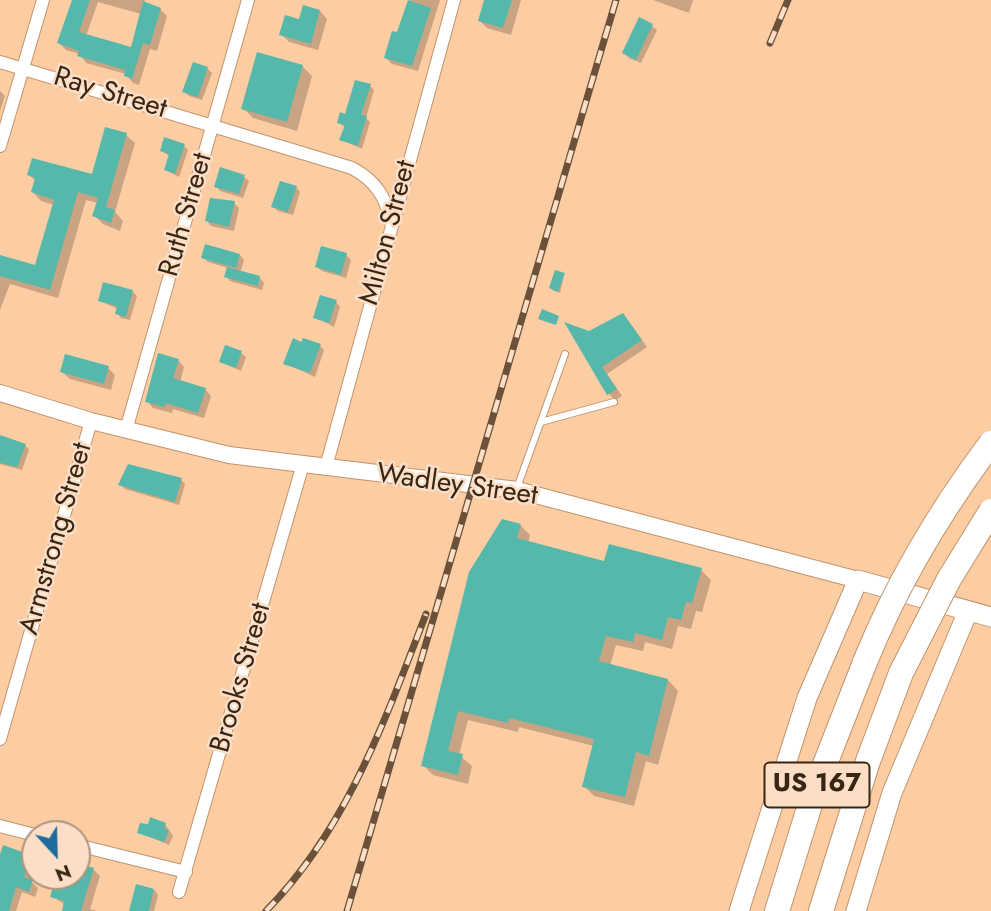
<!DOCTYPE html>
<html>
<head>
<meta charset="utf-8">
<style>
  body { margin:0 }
  #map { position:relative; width:991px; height:911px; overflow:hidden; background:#fccca3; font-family:Jost,sans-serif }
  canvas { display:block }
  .north { position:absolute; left:21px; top:820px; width:70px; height:70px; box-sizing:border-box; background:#fbdec5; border:2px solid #ad947f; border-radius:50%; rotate:158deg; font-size:19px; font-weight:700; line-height:28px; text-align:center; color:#382615 }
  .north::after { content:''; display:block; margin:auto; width:24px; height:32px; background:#1e6b9e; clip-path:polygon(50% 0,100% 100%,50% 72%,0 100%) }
</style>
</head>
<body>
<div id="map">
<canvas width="991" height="911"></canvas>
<div class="north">N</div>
</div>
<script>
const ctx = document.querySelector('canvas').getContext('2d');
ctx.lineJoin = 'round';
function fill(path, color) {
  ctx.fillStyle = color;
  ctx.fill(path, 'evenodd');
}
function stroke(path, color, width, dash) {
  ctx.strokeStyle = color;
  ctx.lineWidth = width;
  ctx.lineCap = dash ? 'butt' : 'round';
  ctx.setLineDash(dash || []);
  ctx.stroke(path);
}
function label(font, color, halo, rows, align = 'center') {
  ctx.font = font + ' Jost,sans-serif';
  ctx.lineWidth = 5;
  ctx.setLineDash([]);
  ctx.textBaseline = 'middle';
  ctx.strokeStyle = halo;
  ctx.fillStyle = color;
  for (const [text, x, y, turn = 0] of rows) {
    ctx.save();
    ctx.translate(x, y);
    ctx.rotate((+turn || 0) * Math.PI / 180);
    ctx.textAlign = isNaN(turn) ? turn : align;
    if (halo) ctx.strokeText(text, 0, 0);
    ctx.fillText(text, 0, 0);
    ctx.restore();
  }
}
fill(new Path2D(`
  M74,0H145L144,3L160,9L167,16L157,51L150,49L139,85L133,83L126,74L86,63L80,54L66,50L59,43ZM98,2L141,14L132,49L86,36Z
  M411,0H440L418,71L392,64L386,58Z
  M485,0H521L511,35L487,28L479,20Z
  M653,0H693L689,13Z
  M320,11L327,19L318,50L289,42L281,34Z
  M652,26L657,30L641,63L629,58L624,53Z
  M302,66L312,76L297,131L253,118L243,108Z
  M207,68L212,73L202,100L189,96L184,91Z
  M370,86L374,90L366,118L370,122L362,149L341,139L346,128L339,123Z
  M0,91L5,96L0,111Z
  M126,135L135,143L115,212L123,221L120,231L103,224L94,215L98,203L86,200L58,298L10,284L0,310V257L36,267L54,205L41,201L33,192L36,181L29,175L93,177Z
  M184,146L188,150L179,177L166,170L171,157L162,151Z
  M244,177L249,181L243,198L220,191L216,186Z
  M296,187L300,192L293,215L278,211L273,206Z
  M234,203L239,208L234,231L211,226L207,221Z
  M240,255L244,260L240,273L260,278L264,283L262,290L230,281L226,276L228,268L208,262L203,257Z
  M346,255L351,260L346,278L322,271L317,267Z
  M564,275L560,293L552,290L551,288Z
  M132,291L137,296L130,320L121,318L117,313L118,309L100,301Z
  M336,302L340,307L334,327L315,317Z
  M629,322L647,347L607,374L622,396L615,400L609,394L590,332Z
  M320,346L324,350L315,377L285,363Z
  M241,353L246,357L241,371L221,362Z
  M178,360L184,367L180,382L205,389L211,396L204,418L173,409L172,413L153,408L147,401Z
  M108,368L115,375L111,390L70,379L62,372Z
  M25,445L29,450L22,470L0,464V450Z
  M181,480L185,484L179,505L125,489L120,484Z
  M520,525L530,535L528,543L606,563L701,570L711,580L702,612L696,611L691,629L678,626L672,649L645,642L643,651L616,645L610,666L668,680L678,691L658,765L646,761L634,806L594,796L584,786L594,746L519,727L518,732L468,720L459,755L472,766L468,784L433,775L423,765Z
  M165,824L173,836L169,845L139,832L149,826Z
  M24,854L30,860L27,869L33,875L31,881L38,888L35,897L22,892L16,911H0V859Z
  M77,865L93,869L100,876L90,909L97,911H63L65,905L52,896L58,876H77Z
  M154,890L158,895L154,911H131Z`), '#0003');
fill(new Path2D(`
  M72,0H90L79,32L131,47L143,1L161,8L150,45L143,43L132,79L124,76L125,70L77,56L79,51L57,43Z
  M408,0L431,8L412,66L384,58L392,31L397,32Z
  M484,0H512L503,28L478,21Z
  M303,5L320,10L311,44L279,35L285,15L299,19Z
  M639,17L653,24L636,60L622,53Z
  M257,52L303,65L287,122L241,109Z
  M193,62L208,67L198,97L182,92Z
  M355,80L371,84L361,115L367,116L358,146L339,140L345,125L337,123L340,112L345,114Z
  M105,127L127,133L106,207L115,210L111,223L92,216L98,198L78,192L50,290L0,276V255L35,265L54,200L31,192L35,178L27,175L32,158L92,174Z
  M164,137L185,144L175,174L164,170L169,154L160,151Z
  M220,167L245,175L239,194L214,187Z
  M280,181L297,186L288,212L271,207Z
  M210,198L235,201L229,227L205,221Z
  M205,244L240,254L236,268L201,258Z
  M321,246L347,253L341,275L315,267Z
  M227,267L260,276L258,286L224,277Z
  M555,270L565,273L558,292L549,288Z
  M103,282L133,290L126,317L115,314L117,306L98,301Z
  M320,295L337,300L329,323L313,318Z
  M542,309L559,316L556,325L538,319Z
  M623,313L642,340L602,367L617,389L607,395L564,322L589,331Z
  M293,338L301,342L303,338L321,344L310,373L283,364Z
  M225,345L242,351L236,368L219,362Z
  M158,353L179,359L173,378L206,388L198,413L166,403L165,407L145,402Z
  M65,354L109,366L104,384L60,372Z
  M0,435L26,444L17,467L0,463Z
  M128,464L182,478L175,502L118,485Z
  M502,519L521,524L517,538L604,561L609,544L702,568L692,603L686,602L681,620L668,617L662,640L635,633L633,642L606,636L599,661L668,679L649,756L636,752L625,797L582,787L594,739L509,718L508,723L458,711L448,751L463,754L458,775L421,766L469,572Z
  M150,817L166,823L164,829L169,830L164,842L137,833L140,823L148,824Z
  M3,845L25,853L21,865L28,867L24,877L33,880L29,892L16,887L9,911H0V854Z
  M77,863L94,868L81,911H62L64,901L50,897L56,876H77Z
  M136,884L154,889L149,911H129Z`), '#55b8aa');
const service = new Path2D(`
  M541,422L614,402
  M517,488L565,354`);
const minor = new Path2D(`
  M0,62L352,168C376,181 386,197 391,223
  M0,146L43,0
  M126,430L248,0
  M326,467L454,0
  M0,739L91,421
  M0,826L35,835
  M77,845L186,872
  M179,892L303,464`);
const tertiary = new Path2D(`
  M0,393L91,421L229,455L517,490L858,580`);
const secondary = new Path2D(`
  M739,911L807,698L858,580L991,617
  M856,911L892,793L968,611`);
const motorway = new Path2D(`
  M777,911L813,795L865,662
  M821,911L868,761L901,673`);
stroke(service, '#c1946c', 8);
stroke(minor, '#c1946c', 14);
stroke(tertiary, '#c1946c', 18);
stroke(secondary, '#c1946c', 21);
stroke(motorway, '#c1946c', 26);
stroke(service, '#fff', 6);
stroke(minor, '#fff', 12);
stroke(tertiary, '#fff', 16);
stroke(secondary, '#fff', 19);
stroke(motorway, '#fff', 24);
const rail = new Path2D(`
  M770,43L788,0
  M266,911C347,829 385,720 426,614
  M347,911L616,0`);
stroke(rail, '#6b513a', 7);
stroke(rail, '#fbdec5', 4.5, [13]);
const motorwayBridge = new Path2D(`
  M865,662C897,583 940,511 991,443
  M901,673L949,579L991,511`);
stroke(motorwayBridge, '#c1946c', 26, []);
stroke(motorwayBridge, '#fff', 24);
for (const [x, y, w] of [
  [817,785,105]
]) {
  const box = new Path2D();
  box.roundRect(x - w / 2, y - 22.5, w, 45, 5);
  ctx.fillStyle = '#fbdec5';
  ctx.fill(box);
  stroke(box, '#382615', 2);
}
label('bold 26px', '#382615', null, [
  ["US 167",817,785]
]);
label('28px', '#382615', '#fbdec5', [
  ["Ray Street",110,94,17],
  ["Ruth Street",187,215,-74],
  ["Milton Street",389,233,-75],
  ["Wadley Street",457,486,8],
  ["Armstrong Street",57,539,-74],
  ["Brooks Street",242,678,-74]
]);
</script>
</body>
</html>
